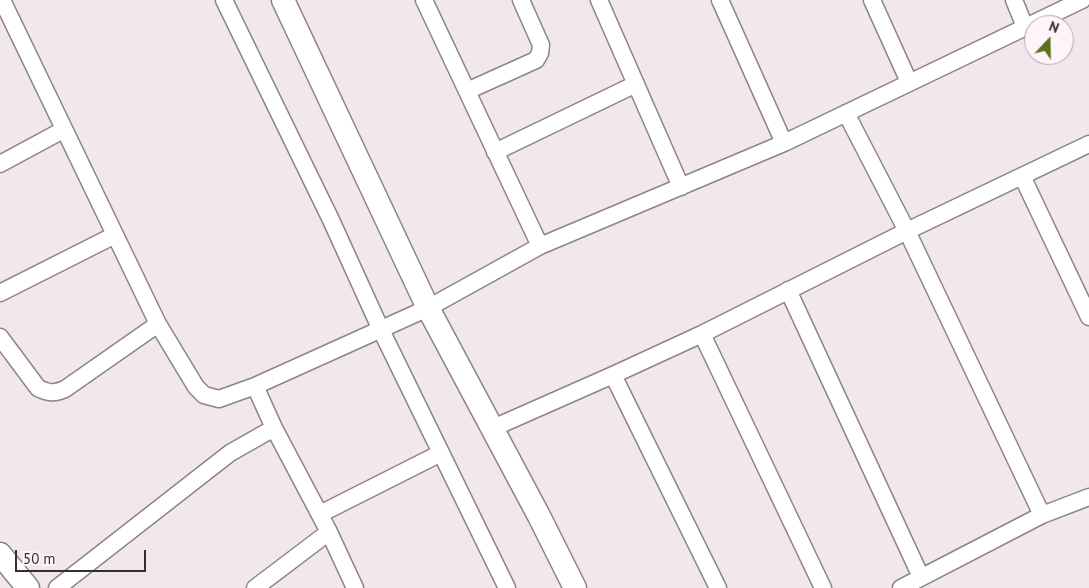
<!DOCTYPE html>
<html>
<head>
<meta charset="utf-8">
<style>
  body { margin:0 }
  #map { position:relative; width:1089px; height:588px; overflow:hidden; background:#f1e7ed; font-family:"PT Sans",sans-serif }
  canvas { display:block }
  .north { position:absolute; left:1024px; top:15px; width:50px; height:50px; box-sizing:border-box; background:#fff4fa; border:1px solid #ada5aa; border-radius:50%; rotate:21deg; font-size:14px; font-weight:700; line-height:20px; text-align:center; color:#322f31 }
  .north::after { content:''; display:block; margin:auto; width:18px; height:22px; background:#5e701e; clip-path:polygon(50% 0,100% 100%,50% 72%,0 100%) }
  .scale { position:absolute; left:15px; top:550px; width:131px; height:22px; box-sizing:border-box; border:2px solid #322f31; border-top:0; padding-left:6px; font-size:15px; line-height:18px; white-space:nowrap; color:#322f31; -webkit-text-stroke:4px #fff4fa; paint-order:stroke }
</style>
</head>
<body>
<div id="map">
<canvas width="1089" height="588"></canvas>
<div class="north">N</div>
<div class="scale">50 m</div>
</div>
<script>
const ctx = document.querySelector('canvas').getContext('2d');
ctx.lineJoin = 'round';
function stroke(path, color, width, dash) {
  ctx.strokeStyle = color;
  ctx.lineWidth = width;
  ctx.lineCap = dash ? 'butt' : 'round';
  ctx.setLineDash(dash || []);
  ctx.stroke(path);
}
const street = new Path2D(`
  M2,0L158,324L196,387L204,395L219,399L255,386L428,308L540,246L784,143L1082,0
  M224,0L331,220L381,330L507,588
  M424,0L540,246
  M599,0L681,187
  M720,0L784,143
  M872,0L909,82
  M1014,0L1025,27
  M467,91L536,60L540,53L541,45L521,0
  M846,113L907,231L1042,515
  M495,152L636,84
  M0,164L63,130
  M1022,176L1089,317
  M788,290L921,577
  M0,293L115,235
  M702,334L823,588
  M0,337L38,388C48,393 54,394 65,389L158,324
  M613,375L718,588
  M255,386L274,428L329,532L355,588
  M493,428L613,375L702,334L907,231L1089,144
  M320,514L441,453
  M57,588L230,453L274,428
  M255,588L329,532
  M901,588L1042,515L1089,497`);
const secondary = new Path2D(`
  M283,0L428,308L539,516L575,588
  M0,554L28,588`);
stroke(street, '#8d8489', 19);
stroke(secondary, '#8d8489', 25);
stroke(street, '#fff', 16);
stroke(secondary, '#fff', 22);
</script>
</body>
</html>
